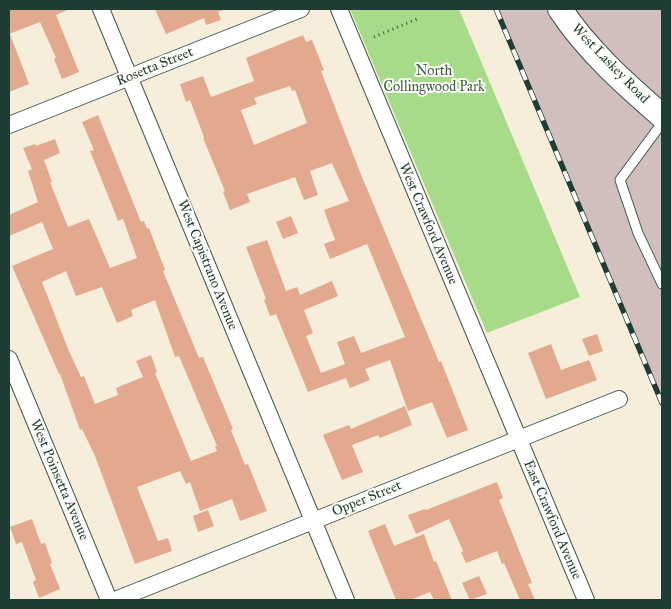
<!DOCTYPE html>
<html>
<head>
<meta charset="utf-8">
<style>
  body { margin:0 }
  #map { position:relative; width:671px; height:609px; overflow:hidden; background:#f7eddb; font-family:"IM FELL Great Primer",serif }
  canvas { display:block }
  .frame { position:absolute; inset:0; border:10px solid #1f3d34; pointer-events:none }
</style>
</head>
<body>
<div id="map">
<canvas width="671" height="609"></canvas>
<div class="frame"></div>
</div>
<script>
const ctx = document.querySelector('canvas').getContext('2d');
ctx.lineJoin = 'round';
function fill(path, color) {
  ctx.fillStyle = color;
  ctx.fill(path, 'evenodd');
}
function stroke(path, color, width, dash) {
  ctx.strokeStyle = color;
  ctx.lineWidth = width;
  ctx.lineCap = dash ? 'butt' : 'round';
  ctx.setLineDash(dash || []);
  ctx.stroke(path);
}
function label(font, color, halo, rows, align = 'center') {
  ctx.font = font + ' "IM FELL Great Primer",serif';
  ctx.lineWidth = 4;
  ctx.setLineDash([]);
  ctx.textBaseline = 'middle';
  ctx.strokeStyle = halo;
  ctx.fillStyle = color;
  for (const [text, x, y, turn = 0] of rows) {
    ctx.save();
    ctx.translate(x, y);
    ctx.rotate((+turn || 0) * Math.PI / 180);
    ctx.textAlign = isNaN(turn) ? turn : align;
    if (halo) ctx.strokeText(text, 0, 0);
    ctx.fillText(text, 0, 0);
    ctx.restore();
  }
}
fill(new Path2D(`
  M497,9H662V403Z`), '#d1bfbe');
fill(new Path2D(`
  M350,9H459L580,297L487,333Z`), '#a7db8a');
fill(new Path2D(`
  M9,9H70L56,15L79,72L62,79L54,59L56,58L40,22L9,34Z
  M155,9H226L218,12L221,20L206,25L204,18L166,34Z
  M10,34L29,84L9,92V35Z
  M303,35L306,42L312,40L324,70L321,71L360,172L439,362L441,361L468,430L447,438L432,402L408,411L390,360L365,369L370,380L350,388L346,378L308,392L276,314L270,316L264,300L266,299L246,247L267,240L286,291L297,287L300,295L332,281L338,296L304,310L313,333L306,336L321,373L345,364L337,342L354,336L361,353L405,337L370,251L367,244L330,259L324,244L335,240L324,210L349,201L332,163L310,171L318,195L304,200L295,177L247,194L250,202L230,210L223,192L225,191L203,138L204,137L190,100L186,102L180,84L203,76L211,97L254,81L246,58ZM290,86L292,91L295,90L307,123L254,145L241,110L257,104L254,98Z
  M98,115L141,222L144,221L147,229L149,228L165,270L163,271L199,358L203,357L233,429L231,430L245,465L248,464L267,511L240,521L232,499L200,511L190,482L186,484L180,471L137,487L158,541L168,538L172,551L135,564L95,456L82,429L80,430L60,374H59L12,266L53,249L42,222L9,236V215L38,202L28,171L32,169L23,148L35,144L36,146L55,139L60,153L44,160L52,182H50L68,227L89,219L110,268L137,258L123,219L118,221L111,203L90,151L94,150L82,122ZM66,271L76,296L102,287L117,323L133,316L131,310L155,300L175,357L179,356L217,446H215L217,451L191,461L155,373L157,372L151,355L136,361L143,377L116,388L118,395L95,404L84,376L81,377L68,349L42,282Z
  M291,216L298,233L283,239L276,222Z
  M597,334L603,351L589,356L582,339Z
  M551,344L561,370L589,360L597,380L546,399L528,353Z
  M405,406L412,425L380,438L378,435L352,445L363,472L342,480L323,435L349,425L351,429Z
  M497,482L503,498L499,500L532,583L528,584L535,600H520L504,563L502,564L497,551L466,563L461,552L463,551L449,519L416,534L408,515L425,509L426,510Z
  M208,510L214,526L198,532L193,516Z
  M32,519L41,544L45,543L52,563L50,564L60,589L39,598L33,582L36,580L22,542L16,544L10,527Z
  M385,524L394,546L424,534L434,562L436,561L452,600H434L430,592L410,600H396L368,531Z
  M479,576L487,594L470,600L462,583Z`), '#e2a98f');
const service = new Path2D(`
  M662,123L620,180L638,233L662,284`);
const minor = new Path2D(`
  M101,9L346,600
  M339,9L586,600
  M9,125L301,9
  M9,359L109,600
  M115,600L619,399`);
const secondary = new Path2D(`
  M560,9C587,50 625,84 662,116`);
stroke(service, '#3f574d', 11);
stroke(minor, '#3f574d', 18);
stroke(secondary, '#3f574d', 26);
stroke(new Path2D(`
  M374,37L417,19`), '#3f574d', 3, [1, 4]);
stroke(service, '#fff', 9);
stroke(minor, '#fff', 16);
stroke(secondary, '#fff', 24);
const rail = new Path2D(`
  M496,9L662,403`);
stroke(rail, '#1f3d34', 5.5);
stroke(rail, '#fdfcf7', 4, [11]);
label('14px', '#1f3d34', '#fdfcf7', [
  ["West Laskey Road",610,64,46],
  ["Rosetta Street",155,67,-22],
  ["West Crawford Avenue",428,224,67],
  ["West Capistrano Avenue",207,265,68],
  ["West Poinsetta Avenue",59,480,67],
  ["Opper Street",367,499,-22],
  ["East Crawford Avenue",552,520,67]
]);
label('14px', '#3a5d45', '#fdfcf7', [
  ["North",434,72],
  ["Collingwood Park",434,88]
]);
</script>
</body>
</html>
